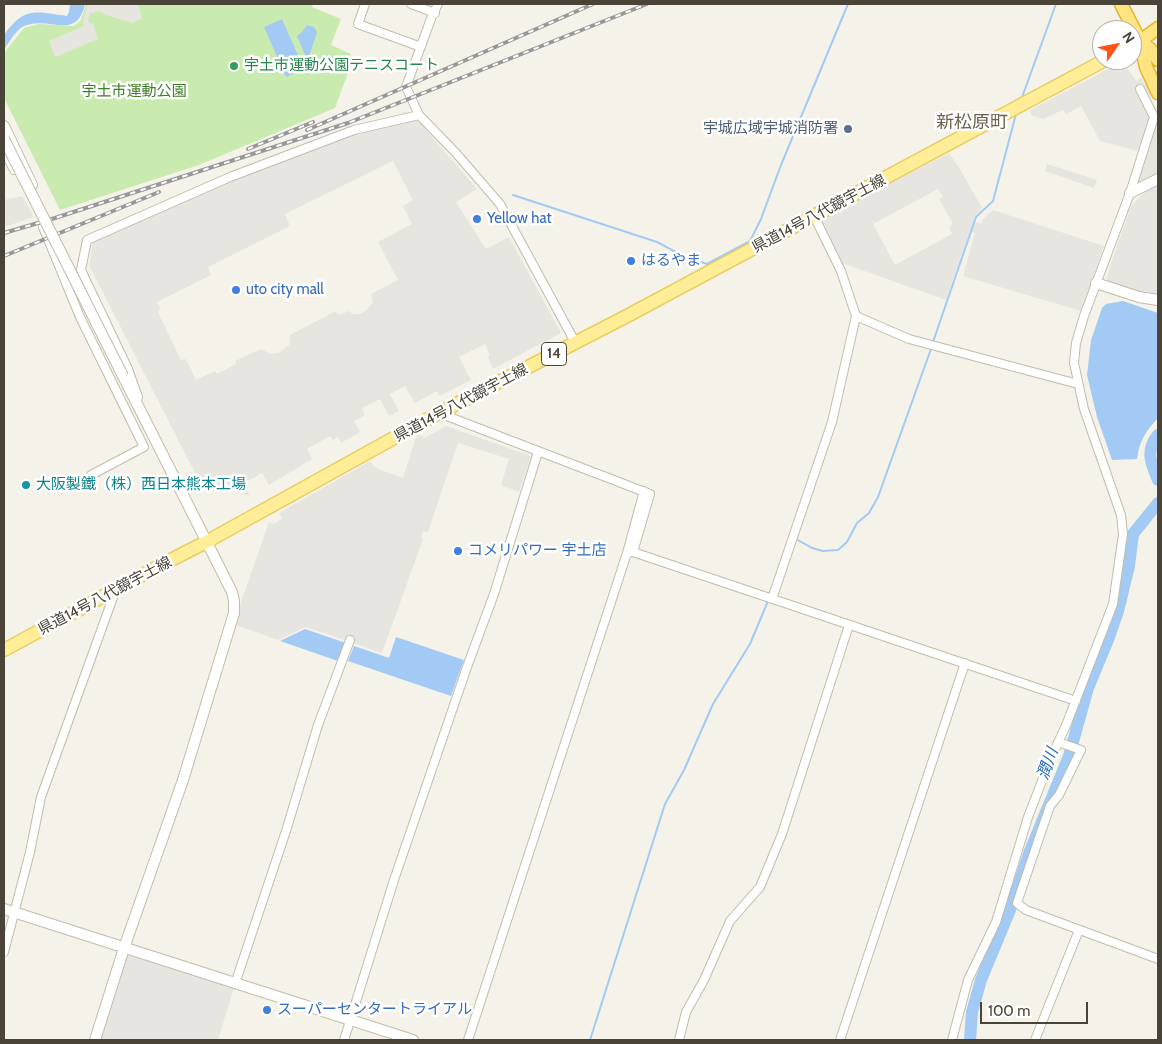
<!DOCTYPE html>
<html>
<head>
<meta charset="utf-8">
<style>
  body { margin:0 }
  #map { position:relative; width:1162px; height:1044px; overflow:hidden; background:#f5f3e9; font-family:Cabin,sans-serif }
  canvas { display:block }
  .frame { position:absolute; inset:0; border:5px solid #494437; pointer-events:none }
  .north { position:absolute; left:1092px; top:20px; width:50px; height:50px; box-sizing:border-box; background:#fff; border:1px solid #b6b4af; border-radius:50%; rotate:57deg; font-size:14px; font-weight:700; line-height:20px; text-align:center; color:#494437 }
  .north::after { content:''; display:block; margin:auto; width:18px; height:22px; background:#ff5216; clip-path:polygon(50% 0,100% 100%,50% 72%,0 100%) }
  .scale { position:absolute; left:980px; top:1002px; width:108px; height:22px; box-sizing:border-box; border:2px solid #494437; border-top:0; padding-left:6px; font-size:15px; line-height:18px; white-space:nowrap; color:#494437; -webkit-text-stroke:4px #fff; paint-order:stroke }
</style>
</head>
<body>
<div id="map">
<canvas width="1162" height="1044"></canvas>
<div class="frame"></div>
<div class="north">N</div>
<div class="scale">100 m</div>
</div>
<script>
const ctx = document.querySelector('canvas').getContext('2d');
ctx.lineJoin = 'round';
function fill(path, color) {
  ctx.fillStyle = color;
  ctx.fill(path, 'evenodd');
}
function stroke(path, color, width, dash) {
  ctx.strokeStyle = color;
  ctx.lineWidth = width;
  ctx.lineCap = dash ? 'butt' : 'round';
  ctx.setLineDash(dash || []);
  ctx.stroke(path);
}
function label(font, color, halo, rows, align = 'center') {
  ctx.font = font + ' Cabin,"Noto Sans JP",sans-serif';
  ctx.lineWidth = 5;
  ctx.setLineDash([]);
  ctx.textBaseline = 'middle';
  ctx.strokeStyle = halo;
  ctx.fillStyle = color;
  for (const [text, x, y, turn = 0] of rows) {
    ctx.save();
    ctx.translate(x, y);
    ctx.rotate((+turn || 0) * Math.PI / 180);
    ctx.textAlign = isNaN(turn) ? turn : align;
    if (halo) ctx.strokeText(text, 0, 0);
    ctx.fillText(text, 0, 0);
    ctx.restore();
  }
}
fill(new Path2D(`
  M86,4H313L312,7L341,19L331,45L351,54L348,61L352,62L335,108L199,165L60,210L4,98V53L24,28L39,24L74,26L81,20Z`), '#caebb0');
fill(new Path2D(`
  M90,4H138L142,18L132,23L103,14L102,12L96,11L93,13H90L88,22L93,24L98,39L55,57L49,41L84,26L83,21L86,8Z
  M1116,66H1122L1128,69L1136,81L1141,77L1151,94L1148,96L1155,110L1137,151L1100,141L1081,106L1066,114L1063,110L1043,119L1031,115L1030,110L1108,69Z
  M406,112L415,117L477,189L456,202L486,249L509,237L561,333L493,369L488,357L490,355L485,344L459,357L471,380L439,396L437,391L415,403L405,386L390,394L399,411L389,416L380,399L362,408L365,415L354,421L360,432L341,443L338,437L333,440L330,436L307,449L312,459L269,485L262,473L243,484L250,496L197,477L89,265L93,241L232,179ZM393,161L413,200L403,206L412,224L378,242L398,280L371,294L373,302L367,310L360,314H353L348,311L338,315L336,311L290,335V344L279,353L271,354L261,349L235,361L236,364L217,374L215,371L196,380L186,359L181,360L158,312L161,309L157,302L211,275L208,267L290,226L285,214Z
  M1157,119L1158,174L1136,185Z
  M949,153L960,169L982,208L975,216L973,221L981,224L983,219L993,210L1104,246L1081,311L963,276L975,233L970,231L946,300L842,263L819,220ZM938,189L943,197L939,199L953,224L949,227L952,234L895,265L873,224Z
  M1047,164L1097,180L1094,188L1045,171Z
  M1158,184V297L1109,283L1106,278L1131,206L1145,191Z
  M22,196L34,217L4,227V200Z
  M446,426L531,456L519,492L501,485L509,459L458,443L428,532L423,531L421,538L423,539L382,653L306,627L278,640L236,625L241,602L269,522L274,524L282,518L279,513L370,461L374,466L378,469L403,478L416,437L419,435L425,438Z
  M124,948L235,984L218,1040H95Z`), '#e6e5e0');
fill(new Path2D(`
  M70,4H85C76,42 51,15 24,26C16,30 9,42 4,50V35C25,6 35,12 67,16L69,12Z
  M282,19L304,69L286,77L264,27Z
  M307,25L314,27L317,32L309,57H306L297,36L302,32Z
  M1123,301L1158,313V418C1146,431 1139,441 1137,459L1112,460L1097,417L1087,375L1091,340L1102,308L1106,304Z
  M305,629L346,643L338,661L280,641Z
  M396,637L464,660L451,696L348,661L354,646L389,658Z`), '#a3caf4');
stroke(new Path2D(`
  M1021,100L1056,4
  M513,195L657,242L685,257L707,264L750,241L761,219L781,165L848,4
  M933,342L976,217L993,201L1016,114
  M796,539L812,548L823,551L838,550L847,542L857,523L869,513L878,497L932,346
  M590,1040L665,804L684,770L713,704L750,644L768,601L766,600`), '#a3caf4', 2);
stroke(new Path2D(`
  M1158,435C1145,450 1151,464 1158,480
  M970,1040L972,1012L981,980L1010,910L1030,851L1069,756L1088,688L1108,640L1118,611L1129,566L1133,534L1158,503`), '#a3caf4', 12);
const minor = new Path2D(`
  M365,4L358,24L421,47
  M411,4L435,13
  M419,115L406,87L432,16L438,4
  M4,151L14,170
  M43,227L80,317L144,447L91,475
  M856,316L909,339L1078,384
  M138,397L128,369L81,270L87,240L230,177L354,130L419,115L456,153L500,204L575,342
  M439,413L650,494L633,552
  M627,553L644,491
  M772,599L832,422L856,316L841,271L814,216
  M1058,742L1081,750L1059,795L1050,806L1017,903L1026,910L1158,959
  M4,952L30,852L41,797L116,589
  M235,984L286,831L318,725L350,640
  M344,1040L394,880L467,667L494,594L538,452
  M468,1040L627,553L633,552L1076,701
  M679,1040L686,1012L704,980L730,921L760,887L782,834L849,625
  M840,1040L965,663
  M952,1040L968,980L996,922L1028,817L1049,763L1067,723L1113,604L1123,534L1121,515L1084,409L1074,363L1076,343L1084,316L1130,193L1154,117L1140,89
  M1035,1040L1079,930`);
const tertiary = new Path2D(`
  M4,126L32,185
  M1130,193L1158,179
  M1096,283L1139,297L1158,300
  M4,909L413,1040
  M95,1040L124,948L183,780L234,613V601L232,592L123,376`);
const primary = new Path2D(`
  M4,650L159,566L208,541L439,413L627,316L1105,60`);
const trunk = new Path2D(`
  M1121,4L1140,41L1146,67L1158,93
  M1140,41L1150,49L1158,60
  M1140,41L1158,28`);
stroke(minor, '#c1bcab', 10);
stroke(tertiary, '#c1bcab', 12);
stroke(primary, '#e9cf63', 15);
stroke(trunk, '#e4b633', 15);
stroke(minor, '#fff', 8);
stroke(tertiary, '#fff', 10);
stroke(primary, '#ffed98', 12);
stroke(trunk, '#ffe581', 12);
const rail = new Path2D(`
  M307,130L593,4
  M248,149L313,122
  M4,233L55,218L348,123L647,4
  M4,256L159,192`);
stroke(rail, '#989898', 4);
stroke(rail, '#fff', 2, [5.5]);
const tertiaryBridge = new Path2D(`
  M4,139L123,376`);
stroke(tertiaryBridge, '#c1bcab', 12, []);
stroke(tertiaryBridge, '#fff', 10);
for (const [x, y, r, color] of [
  [234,66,5,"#2e9e5b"],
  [848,129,5,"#5c6f8a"],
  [477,219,5,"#3f7fe0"],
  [631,261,5,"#3f7fe0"],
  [236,290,5,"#3f7fe0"],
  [26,485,5,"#0f9aa8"],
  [458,551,5,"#3f7fe0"],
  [267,1010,5,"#3f7fe0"]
]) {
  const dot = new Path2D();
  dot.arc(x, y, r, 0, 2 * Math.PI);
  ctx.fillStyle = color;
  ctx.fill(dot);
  stroke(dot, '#fff', 2);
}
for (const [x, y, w] of [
  [554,354,25]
]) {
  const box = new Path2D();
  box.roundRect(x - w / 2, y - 11.5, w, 23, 4);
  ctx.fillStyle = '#fff';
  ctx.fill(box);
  stroke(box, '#494437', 1);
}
label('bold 14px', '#494437', null, [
  ["14",554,354]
]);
label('15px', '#27864d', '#fff', [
  ["宇土市運動公園テニスコート",244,66]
], 'left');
label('15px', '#3e7e26', '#fff', [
  ["宇土市運動公園",134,92]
]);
label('15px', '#4e5e75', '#fff', [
  ["宇城広域宇城消防署",838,129]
], 'right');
label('15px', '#494437', '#fff', [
  ["県道14号八代鏡宇土線",819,214,-28],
  ["県道14号八代鏡宇土線",461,403,-28],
  ["県道14号八代鏡宇土線",105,596,-28]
]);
label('15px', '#366cbe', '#fff', [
  ["Yellow hat",487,219],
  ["はるやま",641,261],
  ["uto city mall",246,290],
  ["コメリパワー 宇土店",468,551],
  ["スーパーセンタートライアル",277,1010]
], 'left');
label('15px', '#0d838f', '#fff', [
  ["大阪製鐵（株）西日本熊本工場",36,485]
], 'left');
label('italic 16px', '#2a6ebb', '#fff', [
  ["潤川",1048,764,-70]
]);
label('18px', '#6c634d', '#fff', [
  ["新松原町",972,123]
]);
</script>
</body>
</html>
